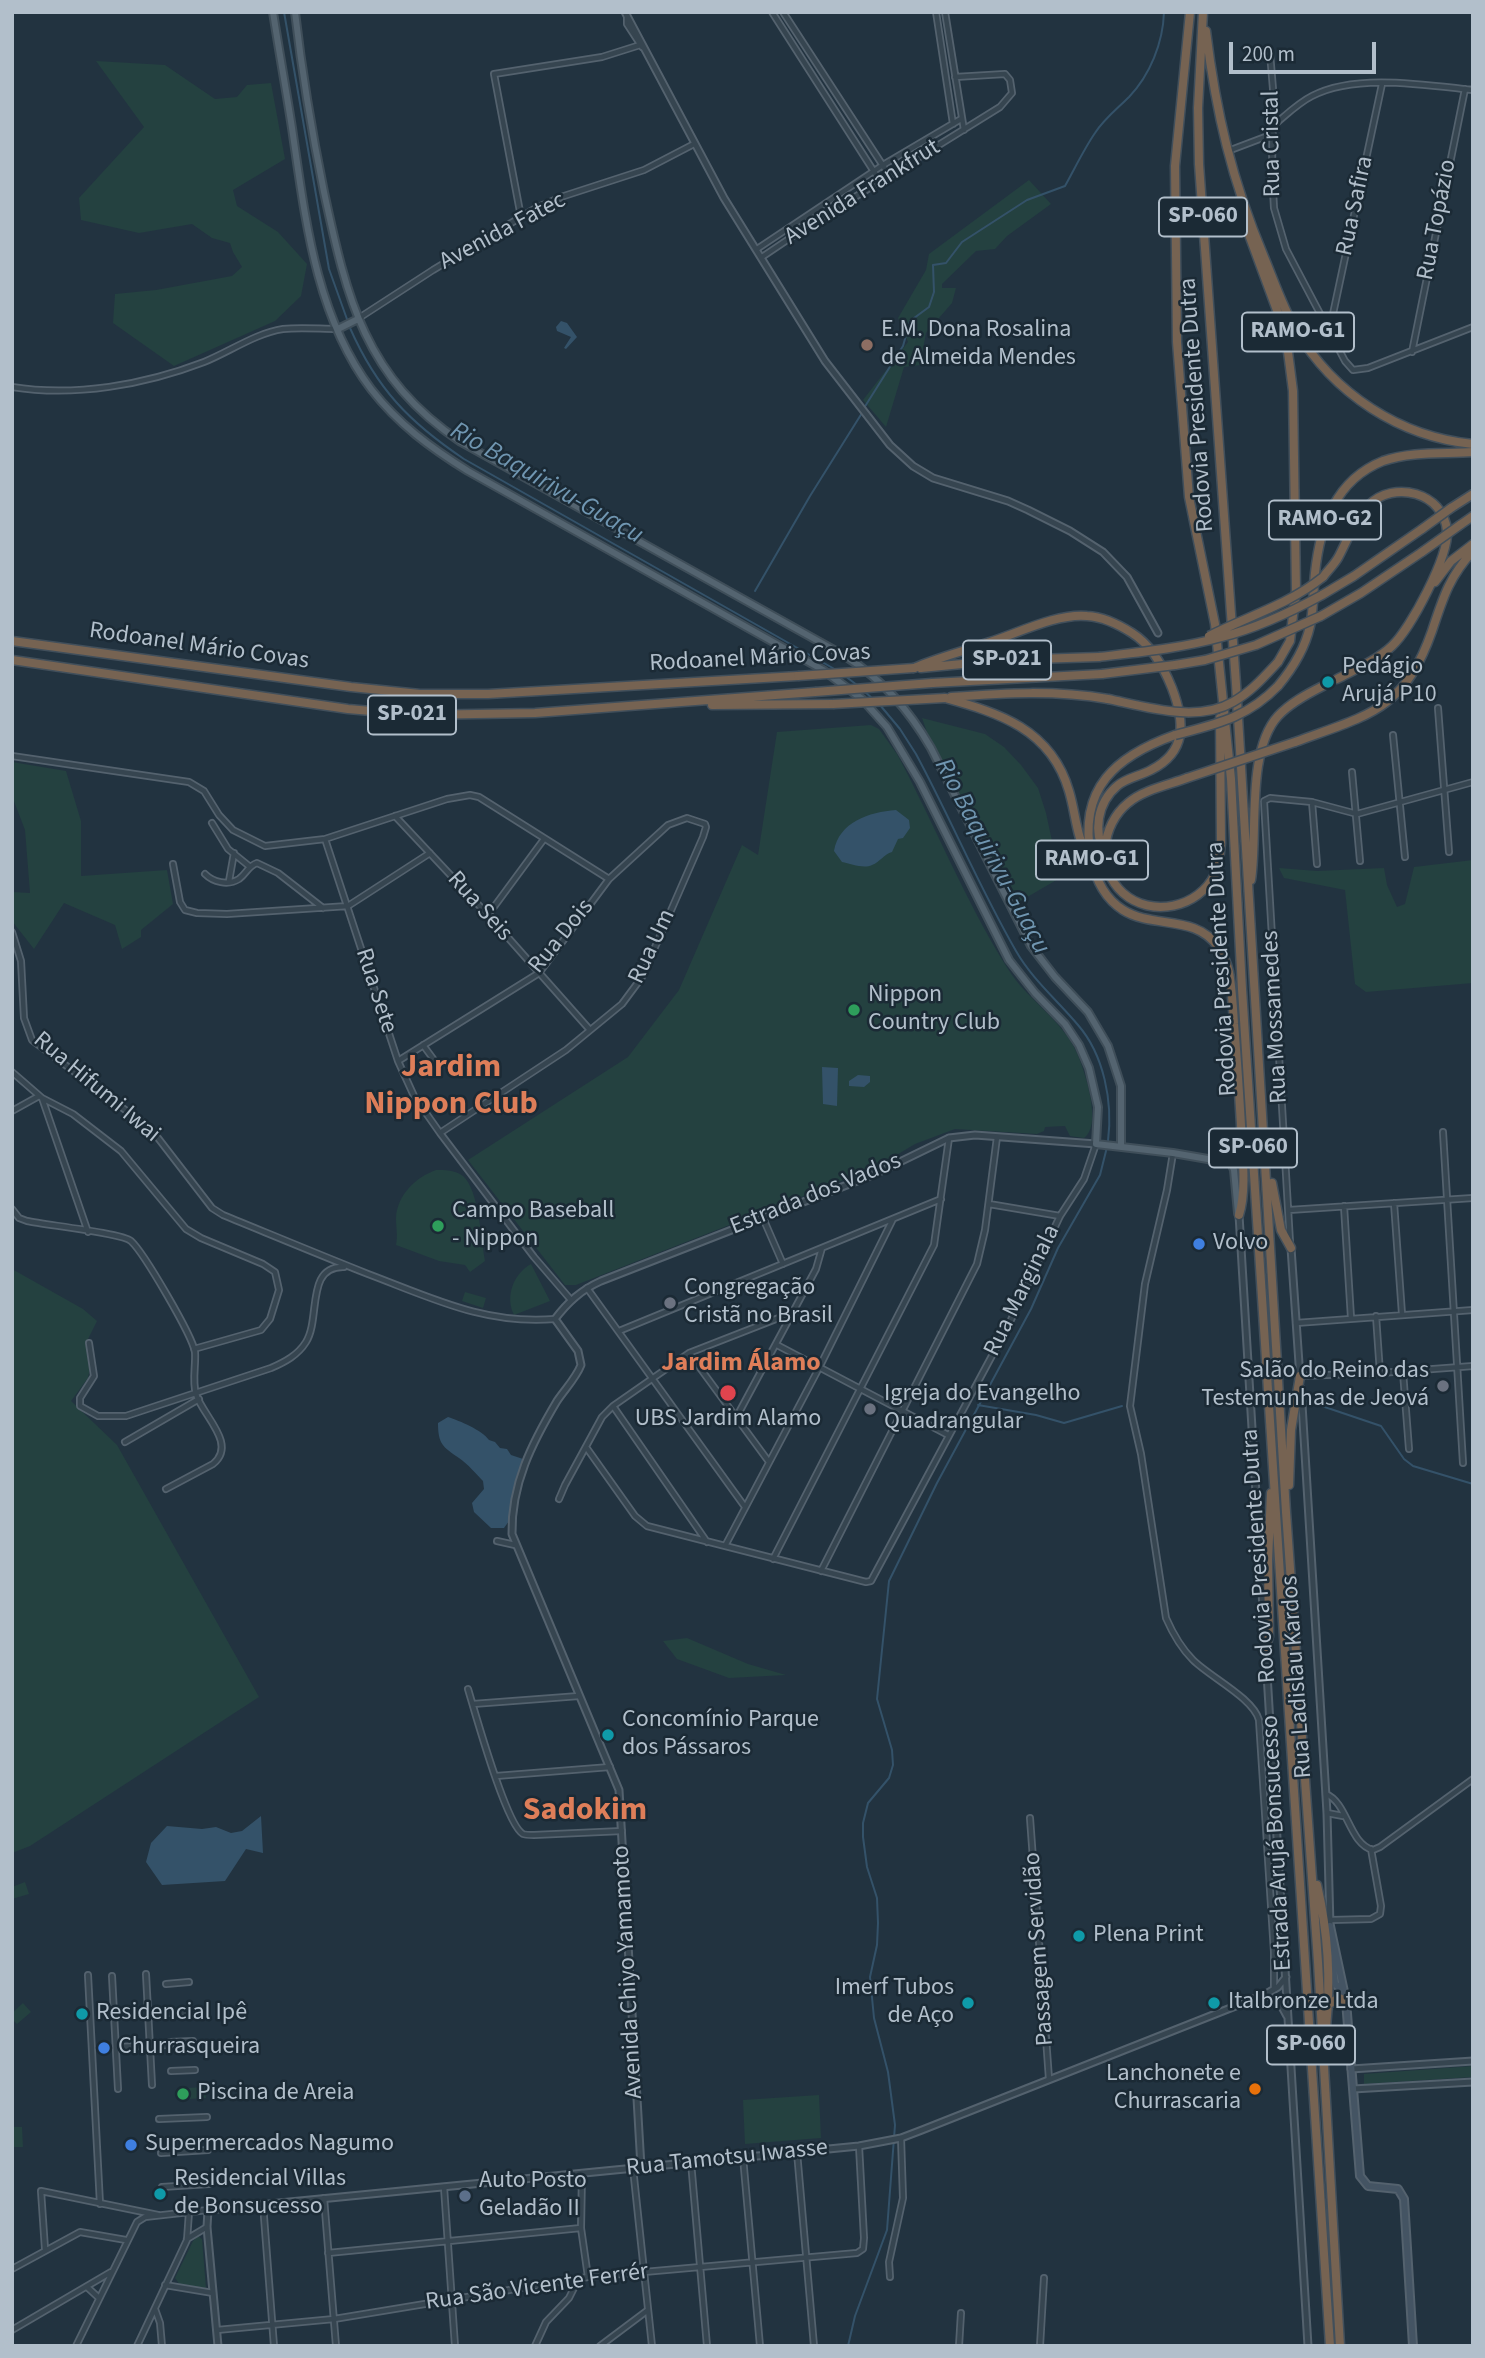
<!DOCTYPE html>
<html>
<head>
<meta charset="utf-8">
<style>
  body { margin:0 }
  #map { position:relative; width:1485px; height:2358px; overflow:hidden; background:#223340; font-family:"Source Sans 3",sans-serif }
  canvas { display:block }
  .frame { position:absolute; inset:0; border:14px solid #b2bfcb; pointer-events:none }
  .scale { position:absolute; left:1229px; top:42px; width:147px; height:32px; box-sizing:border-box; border:4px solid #b2bfcb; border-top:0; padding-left:9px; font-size:21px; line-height:24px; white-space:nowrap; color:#b2bfcb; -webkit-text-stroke:5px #1b2a35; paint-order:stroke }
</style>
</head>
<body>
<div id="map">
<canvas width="1485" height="2358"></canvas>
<div class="frame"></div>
<div class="scale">200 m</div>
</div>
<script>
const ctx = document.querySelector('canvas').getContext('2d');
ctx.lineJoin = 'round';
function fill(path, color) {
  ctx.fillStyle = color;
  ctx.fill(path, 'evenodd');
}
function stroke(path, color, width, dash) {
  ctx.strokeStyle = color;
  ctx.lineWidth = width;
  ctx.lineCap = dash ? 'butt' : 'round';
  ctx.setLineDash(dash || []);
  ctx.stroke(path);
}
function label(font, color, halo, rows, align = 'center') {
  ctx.font = font + ' "Source Sans 3",sans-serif';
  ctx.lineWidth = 5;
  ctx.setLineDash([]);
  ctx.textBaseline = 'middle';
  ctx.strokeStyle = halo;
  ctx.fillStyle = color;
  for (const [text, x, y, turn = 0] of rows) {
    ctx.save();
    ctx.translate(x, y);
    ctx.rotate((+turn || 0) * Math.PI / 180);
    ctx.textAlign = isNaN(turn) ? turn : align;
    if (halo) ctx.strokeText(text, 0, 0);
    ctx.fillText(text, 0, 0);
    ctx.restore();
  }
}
fill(new Path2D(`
  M96,61L165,65L215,99L237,97L247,85L271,83L285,159L233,190L237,206L278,232L307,264L301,296L275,321L174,366L113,323L115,294L156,290L232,276L242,267L233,252L230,243L212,238L192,224L139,233L81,220L79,198L144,127Z
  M1029,180L1051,204L1007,236L995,249L976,251L942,284V288H956L952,303L926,333L920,365L904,367L886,427L863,400L908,342L898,318L926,270L929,254Z
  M922,718L985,734L1004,747L1021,765L1038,788L1046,813L1060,878L1017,903L929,738Z
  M871,725L879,729L897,754C935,825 965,901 1008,969C1026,998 1058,1017 1074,1047C1083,1064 1104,1125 1084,1138L1070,1136L1065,1126L1045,1127L1044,1131L1037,1134L955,1129L915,1144L890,1159L834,1184L576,1285H565L468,1160L628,1057L679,990L742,845L758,855L777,732Z
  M12,762L66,771L81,821V876L167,870L173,904L141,930V937L122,949L115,925L64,903L34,949L12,921V892L30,893L25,830L12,796Z
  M1473,860V983L1366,992L1355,984L1345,890L1284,878L1279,868L1317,871L1384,868L1387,885L1397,907L1405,904L1414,867Z
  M436,1170C445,1170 455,1170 463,1176C479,1190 481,1239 485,1261L470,1272L465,1265L439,1261L396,1245C398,1236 396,1228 396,1218C397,1195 416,1177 436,1170Z
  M531,1264L550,1301L514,1315C505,1297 513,1274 531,1264Z
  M12,1269L83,1309L97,1321L86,1343L90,1368L88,1378L71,1401L117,1445L259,1697L30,1846L12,1853Z
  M465,1292L486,1298L483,1308L462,1301Z
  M687,1638L748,1664L786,1675L729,1678L677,1659L663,1641Z
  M25,1882L29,1894L12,1899V1887Z
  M23,2003L31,2012L17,2024L12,2019V2013Z
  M1473,2066V2077L1364,2084V2074Z
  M205,2087L206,2098L188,2099L187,2088Z
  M819,2095L821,2138L745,2144L743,2100Z
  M12,2127H22L23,2147H12Z
  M198,2236L202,2239L206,2288L180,2285L175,2278L193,2241Z`), '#244140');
fill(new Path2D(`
  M561,321L567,323L577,337L566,349L564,348L571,337L557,331L556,327Z
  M896,810L909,820L910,828L903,838L898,839L892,852C884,854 880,862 872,865C864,869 851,864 842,862L834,851C839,822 869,812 896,810Z
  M822,1067L838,1068L837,1106L823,1104Z
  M858,1075L870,1076V1082L864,1087L849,1086V1081Z
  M448,1417C460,1421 482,1430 489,1440L495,1442L500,1448L507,1449L511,1455L523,1459L509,1521L504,1528H491L474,1512L472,1503L484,1489L483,1481C476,1474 468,1464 459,1458C443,1447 438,1444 438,1423Z
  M261,1816L263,1853L246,1849L225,1881L162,1885L146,1862L151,1843L167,1826L202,1829L216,1827L231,1833L242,1831Z`), '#345269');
stroke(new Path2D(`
  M284,12L329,269L348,322
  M350,328C377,389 409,422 464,459L838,671
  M864,408L903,346L910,321L929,307L934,292L933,265L946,263L962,242L1027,200L1065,186C1075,168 1084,149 1095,133C1104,119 1117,109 1129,97C1150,75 1163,43 1164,12
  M755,591L810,496L862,413
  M845,676L857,685
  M864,691L873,699
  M880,705L900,729L916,754C951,819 979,887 1016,951C1032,979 1057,1000 1078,1025C1104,1055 1113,1102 1108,1141
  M1307,1401L1381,1426L1404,1459L1413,1466L1473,1484
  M978,1405L1036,1415L1064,1423L1122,1406
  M848,2346L855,2316L887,2230L895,2125L888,2072L874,2018L870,1977L877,1945L878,1923L877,1898L867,1867L863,1837V1823L868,1803L889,1778L893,1765L892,1750L877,1699L889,1581L937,1483L1031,1309L1058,1248L1100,1175L1107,1147`), '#345269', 2);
const minor = new Path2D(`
  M772,12L880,181
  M783,12L889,175
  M936,12L953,124
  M945,12L964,130
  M627,16V24L642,47
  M1270,53L1273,89L1272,171L1274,208L1286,249L1345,361L1353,370L1368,368L1473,327
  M1274,125C1286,115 1298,103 1312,96C1355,73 1426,85 1473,90
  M1228,151L1273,134
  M521,217L494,74L602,57L640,45
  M757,249L883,165L961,119
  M762,257L805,228L1000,107L1012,93L1010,80L1005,74L955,77
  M359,318L433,270L536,208L564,196L644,170L694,144
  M1330,328L1382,84
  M1412,352L1465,89
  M12,387C75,397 144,385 204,362C229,352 256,333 283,329C301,327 320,329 338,329
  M1438,708L1449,852
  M1393,735L1405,857
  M12,756L189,782L204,791L219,815L233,830L265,846L325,839L447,799L470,795L479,797L609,879
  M1352,772L1360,861
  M1312,802L1317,864
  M395,816L488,915L590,1030
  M212,823L228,849L249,866
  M325,839L398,1061L414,1096L440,1133L534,1257L571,1300
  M173,864L180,902L185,910L197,913L227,914L348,906L430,853
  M205,874C213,882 228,886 239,879C247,873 248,866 257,863L278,873L323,908
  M229,881L234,853
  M488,915L544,839
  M12,932L21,961L24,1018L32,1040L144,1124L158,1138L212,1208L223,1215C272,1235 320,1255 368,1274C432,1298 485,1325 555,1319
  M423,1045L437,1064
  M398,1061L539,973L609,879L668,825L687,818L705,824L706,827L703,837L642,977L622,1004L566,1050L440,1133
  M12,1072L42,1098L73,1114L121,1151L186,1229L201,1238L263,1264L275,1272L279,1290L270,1319L261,1330L194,1349
  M42,1098L88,1232
  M12,1111L39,1096
  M1443,1132L1463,1463
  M1173,1153L1167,1190L1145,1284L1130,1406L1141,1454L1166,1618C1173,1634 1181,1648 1193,1660C1210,1677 1253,1698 1259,1720L1274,1952V1989
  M1394,1203L1402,1314
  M989,1204L1060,1216
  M1344,1206L1351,1318
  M12,1209L19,1218L27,1221C45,1225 122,1233 131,1241C144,1253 192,1335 195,1352C196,1365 192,1381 196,1394C202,1415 238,1444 213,1464L166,1489
  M1289,1210L1473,1198
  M763,1218L783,1264
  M1290,1242L1264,801L1270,798L1312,802L1357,814L1473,782
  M587,1288L745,1507
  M1376,1316L1380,1373
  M1296,1323L1473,1310
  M619,1331L941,1199
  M89,1343L94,1376L80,1398V1406L98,1416H126L271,1368C285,1362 298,1355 306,1342C321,1318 305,1266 344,1267
  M777,1345L948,1435
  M689,1353L769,1462
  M1403,1372L1409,1449
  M1300,1376L1380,1373L1473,1366
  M613,1406L707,1542
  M736,1418L816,1269L822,1248
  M125,1442L199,1399
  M586,1447L635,1516L647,1526L866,1582L871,1581L1009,1324L1060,1216L1084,1179L1096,1144
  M559,1499L565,1485L602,1417L613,1406L689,1353L794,1312
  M497,1541L515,1545
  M725,1546L819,1368L893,1219
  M773,1559L934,1245L949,1138
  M821,1571L977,1264L985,1230L997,1137
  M468,1689C475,1712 506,1825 523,1834C525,1835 531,1835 534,1835L622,1831
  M473,1704L579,1696
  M496,1776L610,1767
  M1326,1794C1348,1803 1349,1844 1373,1850L1380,1847L1473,1779
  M1327,1813L1343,1816
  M1030,1818L1049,2079
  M1331,1920L1371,1919L1380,1914L1381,1906L1371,1849
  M146,1974L152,2085
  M88,1975L100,2204
  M112,1976L118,2089
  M166,1984L189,1982
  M168,2013L191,2012
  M170,2042L193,2041
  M116,2047L170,2045
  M171,2071L195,2070
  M159,2119L207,2117
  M797,2152L814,2346
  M161,2153L208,2150
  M743,2157L760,2346
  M691,2162L707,2346
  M633,2168L652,2346
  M582,2173L581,2228L588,2277
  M162,2187L209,2184
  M444,2187L455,2346
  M324,2198L336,2346
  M263,2204L274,2346
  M187,2239L207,2227
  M45,2249L41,2191L158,2215
  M328,2253L581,2228
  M12,2269L80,2232L126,2240
  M890,2277L889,2262L903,2198L901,2138
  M165,2285L213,2293
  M87,2287L99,2298
  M155,2309L160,2323L162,2346
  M12,2330L111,2272
  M217,2330L334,2319L588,2277L857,2253L863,2249L864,2238L859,2146
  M76,2346L137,2222L145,2217L208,2210
  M137,2346L187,2240L189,2212
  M535,2346L546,2322L569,2298L579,2278
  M600,2346L648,2310
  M959,2346L961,2313
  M1040,2346L1044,2278`);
const tertiary = new Path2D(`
  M625,12L724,198L825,361L890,445L913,466L933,478L1008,501L1028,510L1070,531L1103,552L1127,577L1158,633
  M1239,1215L1308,2346
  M1291,1248L1300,1378
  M1301,1388L1327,1813L1330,1926
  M1266,1994L1281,2005L1287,2016
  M1351,2069L1473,2061
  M1353,2089L1473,2082
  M641,2167L619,1790L512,1534C511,1484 532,1443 557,1401C565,1389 576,1378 581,1365L578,1351L555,1319C568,1302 581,1290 601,1281L875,1174L949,1138L975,1135L1096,1144
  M218,2346L207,2227L208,2210L859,2146L901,2138L922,2130L1266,1994L1278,1987L1286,1977`);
const secondary = new Path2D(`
  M1330,1926L1346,2001L1360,2176L1368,2186L1398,2189L1404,2199L1413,2346
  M1330,1942L1335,1984L1343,1990`);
const primary = new Path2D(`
  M273,12C279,51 286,89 292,128C305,216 315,315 371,389C398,424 431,448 468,471L823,670L862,699L887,727L920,782L1009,960L1035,993L1065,1024L1079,1045L1089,1068L1098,1107L1096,1144L1173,1153L1231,1163L1234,1170L1238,1213
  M295,12C302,73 312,133 324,192C347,299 365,378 461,442L845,656C883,680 909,710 931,748L1031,946L1055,977L1088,1012L1108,1046L1121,1086V1147
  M338,329L358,319`);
const motorway = new Path2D(`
  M1190,12L1175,166L1177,342L1189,497L1215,624L1231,779L1242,989L1330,2346
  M1203,12L1198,108L1199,164L1236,684L1286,1512L1318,1962L1340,2346
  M1206,31C1216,113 1232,181 1264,257C1274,281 1283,308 1296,330C1334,394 1400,437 1473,444
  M1244,221L1278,313L1288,352L1293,391L1296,590L1290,641L1278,662
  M1451,508L1473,494
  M1460,525L1473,516
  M1323,577C1328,570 1335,564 1339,556C1348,539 1355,519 1369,505C1393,480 1444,492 1447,531C1449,556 1411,628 1392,646C1377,660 1356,669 1337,679
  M1435,582L1451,561L1473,544
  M1322,595L1354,576L1422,529
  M1321,616L1361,593L1422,552
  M12,641L351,687L420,694H488L798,676
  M12,660L348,709L417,715L535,713L815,692
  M1175,665L1205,660
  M914,668C939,657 965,651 990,642C1018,633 1058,613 1087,616C1104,617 1118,624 1132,633C1151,645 1164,668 1172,688C1185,722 1187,752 1151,770C1140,776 1126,778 1117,786C1097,803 1093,832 1105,854
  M921,668L1003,660L1099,657
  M932,683L1102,674
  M1278,686C1293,668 1305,649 1310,626C1314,608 1313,590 1315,573C1320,526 1335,480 1383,461C1411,451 1444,454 1473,452
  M951,697C1006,693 1054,690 1108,699
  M945,698C999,713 1051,729 1069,791C1076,814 1076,838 1089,858
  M712,705L833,704
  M1175,735C1116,756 1078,788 1091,857C1095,878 1104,898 1123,910C1153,929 1196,914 1218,947C1223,954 1227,963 1229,972C1232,989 1233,1007 1234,1024C1237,1058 1239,1092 1241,1125C1242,1152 1247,1190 1239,1215
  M1295,742C1368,715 1404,711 1432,631C1443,598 1449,577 1473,551
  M1187,778C1168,785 1143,790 1128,803C1101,825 1096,869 1123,893C1151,918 1199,908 1215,874C1219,864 1220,854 1221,843L1220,718
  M1251,880C1258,835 1246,751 1278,716C1290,703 1307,694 1323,686
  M1272,1183L1281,1230L1291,1248
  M1289,1485L1291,1430L1300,1376
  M1266,1647L1269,1636L1268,1560L1271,1493
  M1317,1885C1328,1932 1331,1980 1326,2028
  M1329,2004L1339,1998L1346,2001`);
stroke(minor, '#54626e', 8);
stroke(tertiary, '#54626e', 9);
stroke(secondary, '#54626e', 10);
stroke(primary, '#3f4e59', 10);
stroke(motorway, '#414f5b', 11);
stroke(minor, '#364550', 4.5);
stroke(tertiary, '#364550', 5);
stroke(secondary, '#445463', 6);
stroke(primary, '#546470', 6);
stroke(motorway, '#766352', 8);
const motorwayBridge = new Path2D(`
  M1422,529L1451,508
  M1422,552L1460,525
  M1209,636C1248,616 1288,605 1323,577
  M1099,657C1141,652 1182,648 1222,637C1257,628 1291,612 1322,595
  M1205,660L1256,645L1321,616
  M1102,674L1175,665
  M798,676L914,668
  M815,692L932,683
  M1108,699C1146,707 1197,723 1233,702C1251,692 1264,677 1278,662
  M833,704L945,698
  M1175,735C1216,724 1247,718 1278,686
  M1187,778L1295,742`);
stroke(motorwayBridge, '#414f5b', 11, []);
stroke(motorwayBridge, '#766352', 8);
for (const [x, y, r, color] of [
  [867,345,7,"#8d6e63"],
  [1328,682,7,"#0f9aa8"],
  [854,1010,7,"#2e9e5b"],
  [438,1226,7,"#2e9e5b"],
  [1199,1244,7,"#3f7fe0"],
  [670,1303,7,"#6b7280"],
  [1443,1386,7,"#6b7280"],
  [728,1393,9,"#e0444e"],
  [870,1409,7,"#6b7280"],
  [608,1735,7,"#0f9aa8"],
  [1079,1936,7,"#0f9aa8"],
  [968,2003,7,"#0f9aa8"],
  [1214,2003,7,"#0f9aa8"],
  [82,2014,7,"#0f9aa8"],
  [104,2048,7,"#3f7fe0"],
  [1255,2089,7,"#e8710a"],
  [183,2094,7,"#2e9e5b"],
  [131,2145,7,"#3f7fe0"],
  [160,2194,7,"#0f9aa8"],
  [465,2196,7,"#5c6f8a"]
]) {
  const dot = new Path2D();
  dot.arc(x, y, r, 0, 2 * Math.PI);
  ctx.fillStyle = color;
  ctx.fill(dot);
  stroke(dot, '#1b2a35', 2.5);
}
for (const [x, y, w] of [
  [1203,217,88],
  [1298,332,112],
  [1325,520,112],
  [1007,660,88],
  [412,715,88],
  [1092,860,112],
  [1253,1148,88],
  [1311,2045,88]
]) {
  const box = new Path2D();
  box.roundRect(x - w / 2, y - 19.5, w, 39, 5);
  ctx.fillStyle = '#1b2a35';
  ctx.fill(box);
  stroke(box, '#b2bfcb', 2);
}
label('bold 23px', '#b2bfcb', null, [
  ["SP-060",1203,217],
  ["RAMO-G1",1298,332],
  ["RAMO-G2",1325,520],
  ["SP-021",1007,660],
  ["SP-021",412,715],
  ["RAMO-G1",1092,860],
  ["SP-060",1253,1148],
  ["SP-060",1311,2045]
]);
label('24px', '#b2bfcb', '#1b2a35', [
  ["Rua Cristal",1273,144,-91],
  ["Avenida Frankfrut",863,193,-32],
  ["Rua Safira",1356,206,-78],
  ["Rua Topázio",1438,220,-79],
  ["Avenida Fatec",503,232,-28],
  ["Rodovia Presidente Dutra",1198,405,-94],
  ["Rodoanel Mário Covas",199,647,8],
  ["Rodoanel Mário Covas",760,659,-3],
  ["Rua Seis",479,907,48],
  ["Rua Dois",562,937,-51],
  ["Rua Um",653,947,-65],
  ["Rodovia Presidente Dutra",1223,969,-93],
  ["Rua Sete",375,991,72],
  ["Rua Mossamedes",1276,1017,-93],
  ["Rua Hifumi Iwai",96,1088,40],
  ["Estrada dos Vados",816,1195,-22],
  ["Rua Marginala",1023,1291,-64],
  ["Rodovia Presidente Dutra",1260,1556,-94],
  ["Rua Ladislau Kardos",1298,1677,-94],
  ["Estrada Arujá Bonsucesso",1278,1843,-93],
  ["Passagem Servidão",1040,1949,-94],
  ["Avenida Chiyo Yamamoto",629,1972,-93],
  ["Rua Tamotsu Iwasse",727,2159,-6],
  ["Rua São Vicente Ferrér",537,2288,-8]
]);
label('24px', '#b2bfcb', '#1b2a35', [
  ["E.M. Dona Rosalina",881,331],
  ["de Almeida Mendes",881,359],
  ["Pedágio",1342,668],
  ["Arujá P10",1342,696],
  ["Nippon",868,996],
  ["Country Club",868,1024],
  ["Campo Baseball",452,1212],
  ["- Nippon",452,1240],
  ["Volvo",1213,1244],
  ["Congregação",684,1289],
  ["Cristã no Brasil",684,1317],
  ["Salão do Reino das",1429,1372,"right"],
  ["Testemunhas de Jeová",1429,1400,"right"],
  ["Igreja do Evangelho",884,1395],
  ["Quadrangular",884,1423],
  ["UBS Jardim Alamo",728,1420,"center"],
  ["Concomínio Parque",622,1721],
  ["dos Pássaros",622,1749],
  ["Plena Print",1093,1936],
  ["Imerf Tubos",954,1989,"right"],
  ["de Aço",954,2017,"right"],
  ["Italbronze Ltda",1228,2003],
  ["Residencial Ipê",96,2014],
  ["Churrasqueira",118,2048],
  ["Lanchonete e",1241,2075,"right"],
  ["Churrascaria",1241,2103,"right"],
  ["Piscina de Areia",197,2094],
  ["Supermercados Nagumo",145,2145],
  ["Residencial Villas",174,2180],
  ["de Bonsucesso",174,2208],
  ["Auto Posto",479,2182],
  ["Geladão II",479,2210]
], 'left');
label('italic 26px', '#7096b1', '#1b2a35', [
  ["Rio Baquirivu-Guaçu",546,484,30],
  ["Rio Baquirivu-Guaçu",991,857,62]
]);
label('bold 26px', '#de7e59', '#1b2a35', [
  ["Jardim Álamo",741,1364]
]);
label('bold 32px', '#de7e59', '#1b2a35', [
  ["Jardim",451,1069],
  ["Nippon Club",451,1106],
  ["Sadokim",585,1812]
]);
</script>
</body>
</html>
